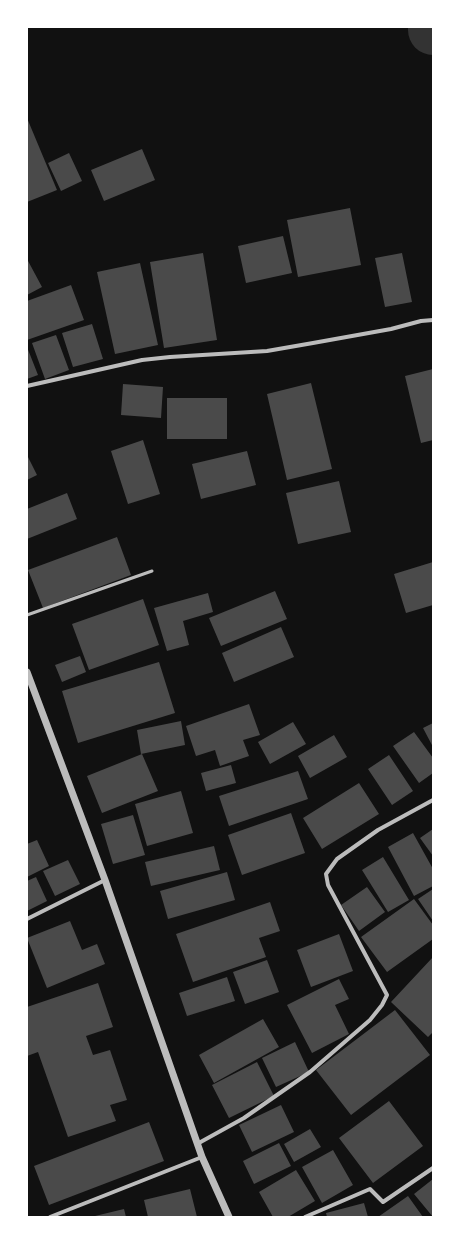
<!DOCTYPE html>
<html>
<head>
<meta charset="utf-8">
<style>
  body { margin:0 }
  #map { position:relative; width:460px; height:1244px; overflow:hidden; background:#111; font-family:"Noto Sans",sans-serif }
  canvas { display:block }
  .frame { position:absolute; inset:0; border:28px solid #fff; pointer-events:none }
</style>
</head>
<body>
<div id="map">
<canvas width="460" height="1244"></canvas>
<div class="frame"></div>
</div>
<script>
const ctx = document.querySelector('canvas').getContext('2d');
ctx.lineJoin = 'round';
function stroke(path, color, width, dash) {
  ctx.strokeStyle = color;
  ctx.lineWidth = width;
  ctx.lineCap = dash ? 'butt' : 'round';
  ctx.setLineDash(dash || []);
  ctx.stroke(path);
}
function fill(path, color) {
  ctx.fillStyle = color;
  ctx.fill(path, 'evenodd');
}
stroke(new Path2D(`
  M433,27V30`), '#333', 50);
fill(new Path2D(`
  M27,118L57,190L27,202Z
  M142,149L155,180L104,201L91,170Z
  M69,153L82,181L61,191L48,163Z
  M350,208L361,265L298,277L287,220Z
  M283,236L292,273L246,283L238,246Z
  M203,253L217,340L164,348L150,262Z
  M402,253L412,302L385,307L375,258Z
  M27,259L42,287L27,295Z
  M140,263L158,345L115,354L97,272Z
  M71,285L84,320L27,340V301Z
  M92,324L103,359L73,367L62,333Z
  M56,335L69,370L45,379L32,343Z
  M27,347L38,375L27,379Z
  M433,369V440L421,443L405,376Z
  M311,383L332,469L287,480L267,394Z
  M123,384L163,387L161,418L121,415Z
  M167,398H227V439H167Z
  M143,440L160,494L128,504L111,451Z
  M247,451L256,485L201,499L192,464Z
  M27,455L37,475L27,480Z
  M339,481L351,532L298,544L286,493Z
  M67,493L77,519L27,539V509Z
  M117,537L131,575L43,608L28,570Z
  M433,562V605L406,613L394,574Z
  M275,591L287,619L221,646L209,618Z
  M208,593L213,612L183,621L189,645L167,651L154,608Z
  M143,599L159,645L89,670L72,624Z
  M281,627L294,657L234,682L222,653Z
  M80,656L86,672L62,682L55,665Z
  M159,662L175,713L78,743L62,691Z
  M249,704L260,735L243,740L249,756L220,766L215,750L196,756L186,726Z
  M181,721L185,745L141,754L137,730Z
  M293,722L306,744L270,764L258,742Z
  M433,723V747L423,728Z
  M414,732L433,758V773L419,783L393,746Z
  M334,735L347,757L310,778L298,756Z
  M142,754L158,791L102,813L87,776Z
  M389,755L413,791L392,805L368,769Z
  M231,765L236,783L206,791L201,773Z
  M298,771L308,799L229,826L219,796Z
  M359,783L379,814L322,849L303,818Z
  M181,791L193,833L147,846L135,804Z
  M291,813L305,853L242,875L228,835Z
  M133,815L145,855L113,864L101,824Z
  M433,829V856L420,838Z
  M413,833L433,869V886L414,896L388,847Z
  M37,840L49,866L27,877V844Z
  M214,846L220,870L151,886L145,862Z
  M383,857L409,900L388,912L362,870Z
  M68,860L80,884L55,896L43,871Z
  M227,872L235,900L168,919L160,891Z
  M36,877L47,901L27,911V881Z
  M367,887L385,912L359,931L341,905Z
  M433,889V921L418,899Z
  M414,899L433,925V939L387,972L361,937Z
  M270,902L280,931L259,938L266,957L193,982L176,934Z
  M70,921L82,950L97,944L105,964L47,988L27,938Z
  M339,934L353,971L311,987L297,950Z
  M433,957V1032L428,1037L391,1002Z
  M267,960L279,992L245,1004L233,972Z
  M227,977L235,1001L187,1016L179,993Z
  M339,979L349,999L335,1005L349,1034L312,1053L287,1005Z
  M98,983L113,1027L86,1036L93,1055L110,1050L127,1100L110,1105L116,1121L68,1137L38,1052L27,1056V1007Z
  M395,1010L430,1055L351,1115L316,1070Z
  M263,1019L279,1047L214,1083L199,1055Z
  M295,1042L309,1072L276,1087L262,1058Z
  M257,1062L274,1096L229,1118L212,1085Z
  M389,1101L423,1146L373,1183L339,1138Z
  M281,1105L294,1132L252,1152L239,1125Z
  M149,1122L164,1161L49,1205L34,1166Z
  M310,1129L321,1147L294,1162L284,1144Z
  M279,1143L291,1166L254,1184L243,1161Z
  M333,1150L353,1185L322,1203L302,1167Z
  M296,1170L315,1201L288,1217H273L259,1192Z
  M433,1179V1217L414,1194Z
  M190,1189L197,1217H148L144,1200Z
  M408,1196L423,1217H378Z
  M364,1203L368,1217H327L326,1213Z
  M124,1209L126,1217H95V1216Z`), '#4a4a4a');
stroke(new Path2D(`
  M27,615L152,571`), '#bcbcbc', 3);
stroke(new Path2D(`
  M27,386L142,360L170,357L267,351L313,343L391,329L421,321L433,320
  M27,919L105,880
  M197,1144L244,1118L310,1072L370,1020L382,1005L387,995L328,885L326,874L337,859L378,830L433,800
  M50,1217L202,1157
  M305,1217L370,1189L383,1202L433,1168`), '#bcbcbc', 4);
stroke(new Path2D(`
  M27,672L105,880L202,1157L229,1217`), '#bcbcbc', 7);
</script>
</body>
</html>
